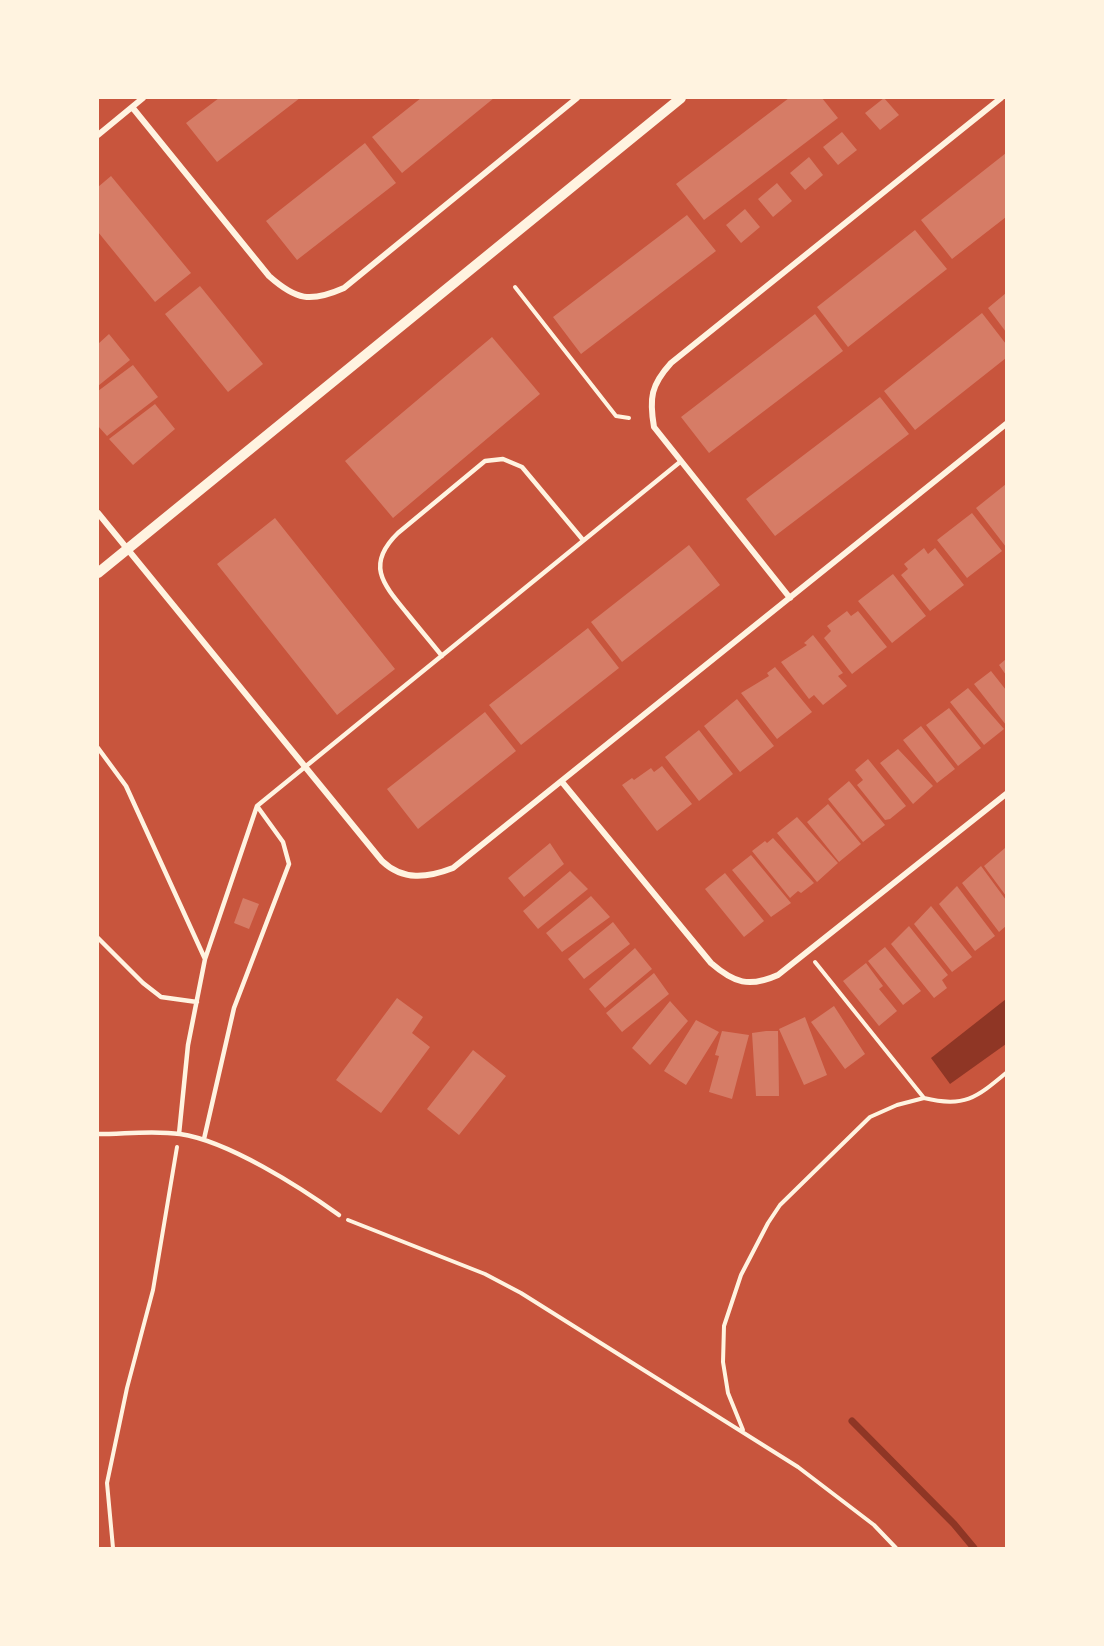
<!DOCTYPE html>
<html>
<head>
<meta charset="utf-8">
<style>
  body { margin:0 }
  #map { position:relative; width:1104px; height:1646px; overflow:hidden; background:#c8553d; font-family:"Source Serif 4",serif }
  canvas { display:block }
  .frame { position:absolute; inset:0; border:99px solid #fff3e0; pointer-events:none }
</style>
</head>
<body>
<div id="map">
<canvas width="1104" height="1646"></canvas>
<div class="frame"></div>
</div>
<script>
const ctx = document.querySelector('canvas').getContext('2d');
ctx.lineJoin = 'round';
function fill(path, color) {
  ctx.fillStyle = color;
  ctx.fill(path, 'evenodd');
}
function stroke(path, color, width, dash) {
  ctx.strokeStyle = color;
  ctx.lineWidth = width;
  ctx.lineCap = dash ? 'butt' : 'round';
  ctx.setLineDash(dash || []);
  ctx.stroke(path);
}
fill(new Path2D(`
  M1006,999V1044L950,1084L931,1058Z`), '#8f3625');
stroke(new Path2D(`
  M852,1421L954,1524L974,1548`), '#8f3625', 7);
fill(new Path2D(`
  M219,98H300L217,162L186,123Z
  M421,98H494L402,173L372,137Z
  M789,98H822L838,118L704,220L676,184Z
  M884,98L899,115L880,130L865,113Z
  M842,132L857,150L838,165L823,147Z
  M365,143L396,183L297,260L266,221Z
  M1006,153V217L952,259L921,220Z
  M809,157L823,175L805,190L790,173Z
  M111,176L191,273L155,302L98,232V187Z
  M777,183L792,201L773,217L758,199Z
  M745,209L760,227L741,243L726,225Z
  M687,215L716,251L581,354L553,317Z
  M915,230L947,269L848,347L817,307Z
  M200,286L263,364L228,392L165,314Z
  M1006,293V332L988,308Z
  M982,313L1006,344V358L915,430L884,391Z
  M815,314L843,351L709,453L681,417Z
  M109,334L130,360L98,386V344Z
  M492,337L540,394L393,518L345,461Z
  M133,365L158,397L107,436L98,426V391Z
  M880,397L909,434L775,536L746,499Z
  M155,404L175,429L133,465L109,439Z
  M1006,484V547L976,508Z
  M972,513L1002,551L967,578L937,540Z
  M275,518L395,669L337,715L217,564Z
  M689,545L720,585L622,662L591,622Z
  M924,548L928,554L935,548L964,585L930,611L901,575L908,569L904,564Z
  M893,574L926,616L892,643L858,601Z
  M847,611L851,616L858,611L887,647L852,674L824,638L831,631L827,626Z
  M588,628L619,668L521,745L489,705Z
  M813,635L843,673L838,676L847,686L823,705L814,695L809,699L781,662L807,645L804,643Z
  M1006,659V675L999,665Z
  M775,667L812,712L777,739L741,693L769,676L767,673Z
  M991,671L1006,690V725L974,684Z
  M968,688L1004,729L984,745L950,702Z
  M737,699L774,746L740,772L704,726Z
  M949,708L981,748L958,766L926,725Z
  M485,712L516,751L418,829L387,789Z
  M921,726L955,769L937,783L903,740Z
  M699,730L733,774L699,801L665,757Z
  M898,749L933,786L913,804L880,763Z
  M868,759L906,806L890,819L885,820L857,785L863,780L855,770Z
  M662,766L692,804L657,831L622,785L632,778L634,780L651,768L654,772Z
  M849,781L885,825L863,842L828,799Z
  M828,804L861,844L839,862L807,822Z
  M797,817L838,863L817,882L777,833Z
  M773,838L814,883L801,893L798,891L790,898L752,851L765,841L767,843Z
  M550,843L564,864L524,897L508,878Z
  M1005,848L1006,851V896L984,866Z
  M751,855L791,903L771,917L732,870Z
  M981,866L1006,900V926L999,932L962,883Z
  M570,871L588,889L538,929L523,911Z
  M725,873L764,921L744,937L705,889Z
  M957,886L995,936L975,951L939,904Z
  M591,896L610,917L562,952L546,933Z
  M243,898L259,904L249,929L234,923Z
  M931,906L972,957L952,972L914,924Z
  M613,922L630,944L584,979L568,959Z
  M909,926L948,975L942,980L947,988L934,998L891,944Z
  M885,947L921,991L903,1005L868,961Z
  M635,948L652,969L605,1008L589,989Z
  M866,963L883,986L879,989L897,1011L879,1026L843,981Z
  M654,973L669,994L622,1032L606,1013Z
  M397,998L423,1017L412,1033L430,1047L381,1113L336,1080Z
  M670,1001L688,1021L650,1065L632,1048Z
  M834,1006L865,1054L845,1069L811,1022Z
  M805,1017L827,1075L804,1085L779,1029Z
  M696,1020L719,1032L686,1085L664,1071Z
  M722,1031L749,1035L732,1099L709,1092L719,1056L715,1055Z
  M766,1031H778L779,1096H756L752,1033Z
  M473,1050L506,1076L459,1135L427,1109Z`), '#d67c66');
stroke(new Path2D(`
  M515,287L616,416L629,418
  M815,962L924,1098C964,1108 976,1098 1006,1073
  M348,1220L485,1274L521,1293L798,1467L874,1525L896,1548
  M743,1430L728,1393L723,1362L724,1326L741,1275L768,1223L780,1205L870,1117L897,1105L924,1098
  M113,1548L107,1483L127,1388L153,1290L177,1147`), '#fff3e0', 4);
stroke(new Path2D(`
  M442,656C430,641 418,627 406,612C382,583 366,564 398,533L485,461L503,459L522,467L583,540
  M98,748L126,786L205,959
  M98,938L143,983L161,997L197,1002
  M98,1134C124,1134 154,1130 180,1134C228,1141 300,1187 339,1215
  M179,1134L188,1045L205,959L257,806L680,462
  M204,1139L234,1008L289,864L283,842L257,806`), '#fff3e0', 4.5);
stroke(new Path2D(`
  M132,107L269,276C296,300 310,303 344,288L577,98
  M98,135L143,98
  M98,513L382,861C403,881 427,878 453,868L1006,424
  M790,598L654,427C649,398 651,385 671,363L1001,98
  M562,782L711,963C734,983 749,988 778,975L1006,794`), '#fff3e0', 6);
stroke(new Path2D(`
  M98,573L681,98`), '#fff3e0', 10);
</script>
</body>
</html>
